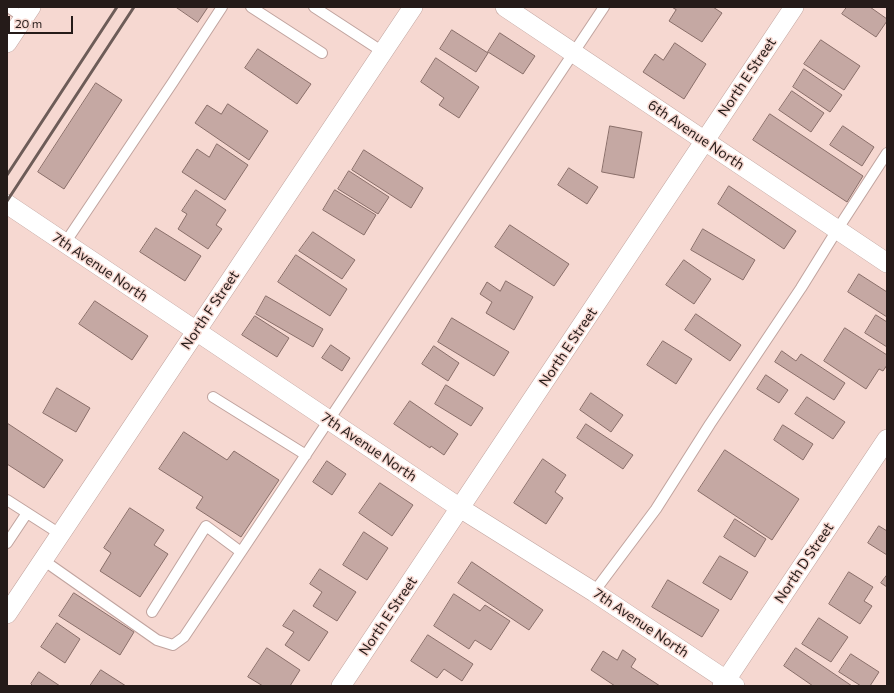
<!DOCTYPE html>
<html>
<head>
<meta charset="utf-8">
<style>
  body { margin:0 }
  #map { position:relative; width:894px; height:693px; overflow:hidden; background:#f6d8d1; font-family:Commissioner,sans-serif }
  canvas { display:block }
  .frame { position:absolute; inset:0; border:8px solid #251b19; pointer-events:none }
  .scale { position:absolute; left:8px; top:16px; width:65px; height:18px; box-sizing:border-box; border:2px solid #251b19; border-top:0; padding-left:5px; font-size:12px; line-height:14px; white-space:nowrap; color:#251b19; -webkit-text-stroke:3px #f6d8d1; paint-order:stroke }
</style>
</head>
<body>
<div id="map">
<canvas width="894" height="693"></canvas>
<div class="frame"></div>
<div class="scale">20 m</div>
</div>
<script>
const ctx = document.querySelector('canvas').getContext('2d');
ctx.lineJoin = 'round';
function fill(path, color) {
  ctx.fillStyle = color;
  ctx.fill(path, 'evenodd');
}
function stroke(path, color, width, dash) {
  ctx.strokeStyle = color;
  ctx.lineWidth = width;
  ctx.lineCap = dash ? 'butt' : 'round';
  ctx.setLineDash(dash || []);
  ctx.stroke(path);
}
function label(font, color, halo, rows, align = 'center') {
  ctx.font = font + ' Commissioner,sans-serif';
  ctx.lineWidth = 3;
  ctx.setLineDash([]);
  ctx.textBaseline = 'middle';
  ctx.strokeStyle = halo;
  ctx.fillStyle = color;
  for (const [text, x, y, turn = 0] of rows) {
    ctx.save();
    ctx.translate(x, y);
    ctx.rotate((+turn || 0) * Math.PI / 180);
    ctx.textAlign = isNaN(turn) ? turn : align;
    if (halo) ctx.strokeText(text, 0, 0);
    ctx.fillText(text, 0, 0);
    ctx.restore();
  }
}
const building = new Path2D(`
  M176,7H208L198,22Z
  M672,7H713L722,13L702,42L669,21L676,10Z
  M847,7H870L887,19V21L876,37L842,14Z
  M452,30L488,53L476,72L440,49Z
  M500,33L535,56L523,74L488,52Z
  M821,40L860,66L844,90L804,64Z
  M675,43L706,64L684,99L643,72L655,54L663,60Z
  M258,49L311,84L297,104L245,68Z
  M436,58L479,87L459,118L439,105L444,98L421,82Z
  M804,69L842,95L830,112L793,87Z
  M96,83L122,100L64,189L38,172Z
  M792,91L824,113L811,132L779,110Z
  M228,104L268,131L249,160L195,123L207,105L221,114Z
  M770,114L863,176L847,202L753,140Z
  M610,126L642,132L634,178L602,172Z
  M843,126L874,147L862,166L830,145Z
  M217,144L248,165L225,200L182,172L197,149L209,157Z
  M364,150L423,188L411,208L352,170Z
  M569,168L598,187L587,204L558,185Z
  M349,171L389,197L378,214L338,189Z
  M729,186L796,231L784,249L718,204Z
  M196,190L226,210L216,225L222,229L208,249L178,229L187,214L182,211Z
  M335,190L376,215L364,235L323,210Z
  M510,225L569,264L554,286L495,247Z
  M156,228L201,256L185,281L140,252Z
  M703,229L755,260L743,280L691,250Z
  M313,232L355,260L342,279L299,251Z
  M296,255L347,289L330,316L278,282Z
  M684,260L711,279L694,304L666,285Z
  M859,274L887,292V317L848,292Z
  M506,281L533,297L514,330L486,313L492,302L480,294L487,282L500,291Z
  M266,296L323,329L313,347L256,314Z
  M95,301L148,336L132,360L79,324Z
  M696,314L741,345L730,361L685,330Z
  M876,315L887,322V347L865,333Z
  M255,316L289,338L277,357L242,335Z
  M452,318L509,352L494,376L438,342Z
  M845,328L887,355V365L883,371L879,369L866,389L824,361Z
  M663,341L692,359L676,384L647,365Z
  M331,345L350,358L342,371L322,358Z
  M434,346L459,363L448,381L422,364Z
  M782,351L796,361L801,354L845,383L834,400L775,362Z
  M766,375L788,390L779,403L757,389Z
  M446,385L483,408L471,426L435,404Z
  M57,388L90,408L76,432L43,413Z
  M591,393L623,415L611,432L580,410Z
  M807,397L845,422L833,439L795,414Z
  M410,401L458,434L444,455L431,446L430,448L394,424Z
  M7,423L63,460L44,488L7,464Z
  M586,424L633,455L623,469L577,438Z
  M783,425L813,444L803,460L774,440Z
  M184,432L227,460L234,451L279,480L241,537L196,508L203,497L159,469Z
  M725,450L799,499L772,540L698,491Z
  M543,459L566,475L555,492L563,498L546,524L514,503Z
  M327,461L346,474L332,495L313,482Z
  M380,483L413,505L392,536L359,513Z
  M130,508L164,530L154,545L168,554L140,597L100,571L111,553L104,548Z
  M735,519L766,539L755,557L724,537Z
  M879,526L887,531V555L868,543Z
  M364,532L388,548L367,580L343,565Z
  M720,556L748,572L731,600L703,583Z
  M472,562L543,610L529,630L458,583Z
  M320,569L356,592L337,621L313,606L322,592L310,584Z
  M849,572L873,587L864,601L872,606L860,624L829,604Z
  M887,575V587L881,583Z
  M668,580L719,610L702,637L652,607Z
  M74,593L134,632L120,655L59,616Z
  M454,594L480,611L485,605L510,621L491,650L475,640L469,649L434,626Z
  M294,610L328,632L309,661L285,645L294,632L283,626Z
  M819,618L848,637L831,662L802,644Z
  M57,623L80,639L65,663L41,647Z
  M428,635L473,664L462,681L444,669L437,678L411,661Z
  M267,648L300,670L290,686H263L248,677Z
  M796,648L852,686H813L784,666Z
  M623,650L636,659L631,667L660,686H615L591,670L603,651L617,660Z
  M851,654L879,672L870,686H861L839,672Z
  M101,670L126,686H90Z
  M39,672L60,686H33L31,684Z`);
fill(building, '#c5a8a3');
stroke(building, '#896e69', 1);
const lane = new Path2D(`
  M8,7L24,18
  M251,7L322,53
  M314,7L383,52
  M65,243L173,82L222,7
  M213,397L306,455
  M7,500L60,534
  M7,543L27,513
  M43,560L157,640L173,645L184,637L241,552
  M594,592L656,509L710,424L801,288L837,230L887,153
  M152,612L206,526L241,552L604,7`);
const street = new Path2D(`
  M505,7L887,263
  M7,43L31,7
  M7,204L460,508L594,592L735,686
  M7,614L413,7
  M341,686L794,7
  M722,686L887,439`);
stroke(lane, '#c0a39e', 12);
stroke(street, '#c0a39e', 20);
stroke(lane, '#fff', 10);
stroke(street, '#fff', 19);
stroke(new Path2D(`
  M7,175L117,7
  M7,201L134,7`), '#6d5c58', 3);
label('14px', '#251b19', '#f6d8d1', [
  ["North E Street",747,77,-56],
  ["6th Avenue North",696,135,34],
  ["7th Avenue North",100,267,34],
  ["North F Street",210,310,-56],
  ["North E Street",568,347,-56],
  ["7th Avenue North",369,447,34],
  ["North D Street",804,563,-56],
  ["North E Street",388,616,-56],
  ["7th Avenue North",641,623,34]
]);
</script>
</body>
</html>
